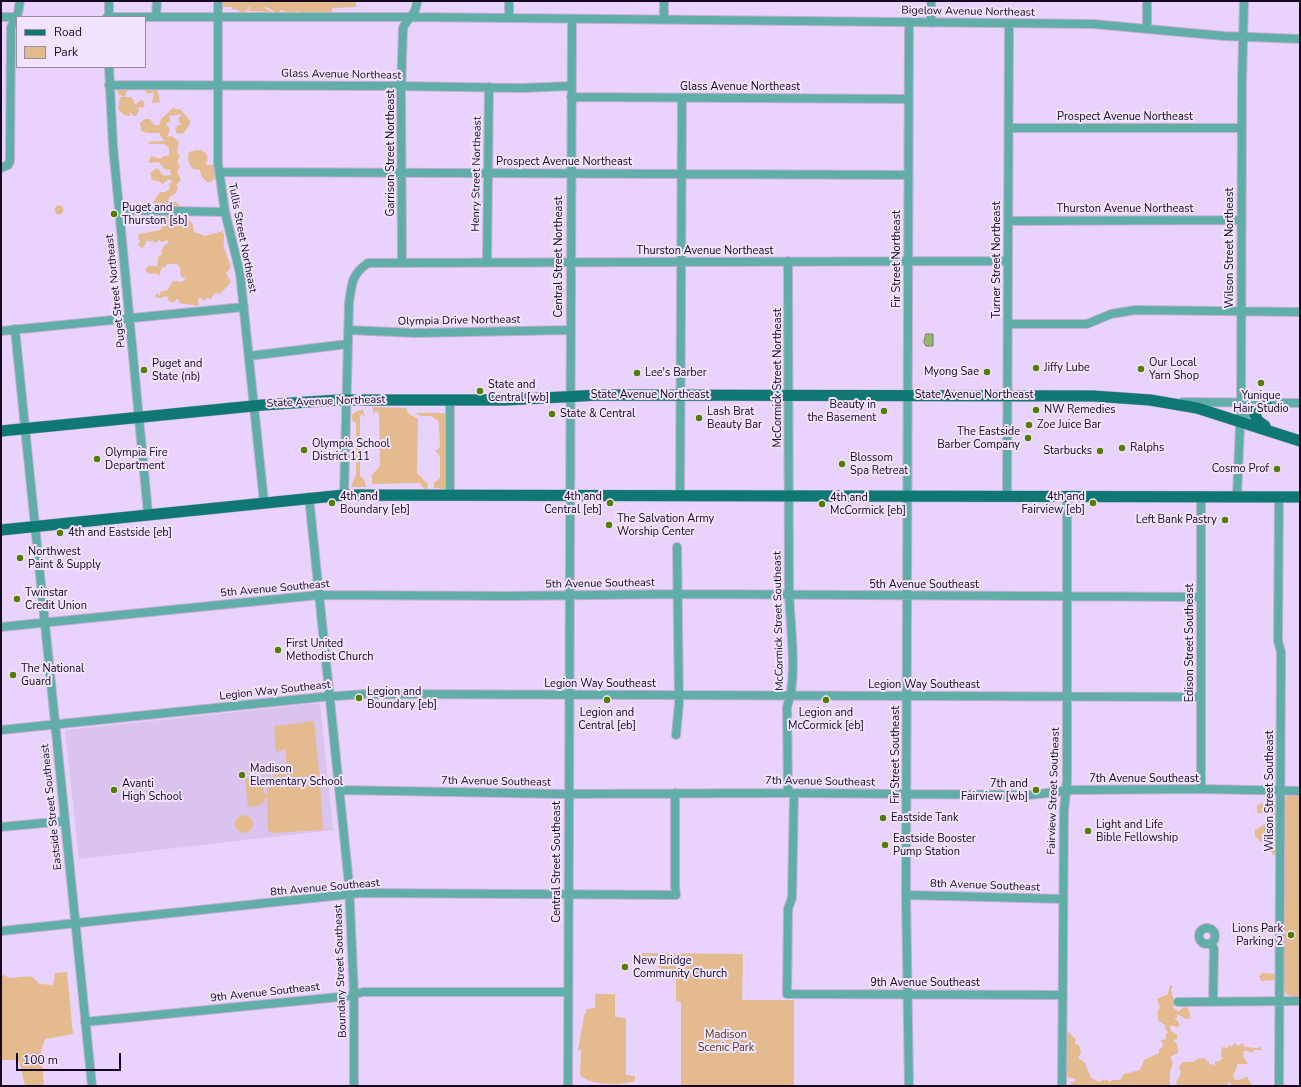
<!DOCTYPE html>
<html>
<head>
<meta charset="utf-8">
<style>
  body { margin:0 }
  #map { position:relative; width:1301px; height:1087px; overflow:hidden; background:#e9d3fc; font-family:"Nunito Sans",sans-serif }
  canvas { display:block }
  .frame { position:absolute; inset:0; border:2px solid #160820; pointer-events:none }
  .legend { position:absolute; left:16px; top:16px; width:130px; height:52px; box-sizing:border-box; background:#f2e3ff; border:1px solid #9a8ba6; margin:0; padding:5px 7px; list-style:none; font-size:12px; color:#160820 }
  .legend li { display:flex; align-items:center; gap:8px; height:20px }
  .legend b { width:20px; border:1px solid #9a8ba6 }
  .scale { position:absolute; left:16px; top:1053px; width:105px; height:18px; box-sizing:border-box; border:2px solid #160820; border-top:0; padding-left:5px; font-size:12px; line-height:14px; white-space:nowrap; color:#160820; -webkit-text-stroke:3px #f2e3ff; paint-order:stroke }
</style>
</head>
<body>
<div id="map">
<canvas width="1301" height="1087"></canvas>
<div class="frame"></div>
<ul class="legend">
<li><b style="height:5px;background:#0f7873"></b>Road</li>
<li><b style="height:11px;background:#e3bb8e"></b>Park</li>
</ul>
<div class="scale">100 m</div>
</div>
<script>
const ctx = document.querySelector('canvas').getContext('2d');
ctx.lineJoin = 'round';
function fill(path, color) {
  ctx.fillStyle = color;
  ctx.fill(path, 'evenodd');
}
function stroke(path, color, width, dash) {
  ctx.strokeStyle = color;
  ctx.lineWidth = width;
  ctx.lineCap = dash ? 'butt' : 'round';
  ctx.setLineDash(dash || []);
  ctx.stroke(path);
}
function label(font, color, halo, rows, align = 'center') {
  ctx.font = font + ' "Nunito Sans",sans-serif';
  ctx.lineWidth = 4;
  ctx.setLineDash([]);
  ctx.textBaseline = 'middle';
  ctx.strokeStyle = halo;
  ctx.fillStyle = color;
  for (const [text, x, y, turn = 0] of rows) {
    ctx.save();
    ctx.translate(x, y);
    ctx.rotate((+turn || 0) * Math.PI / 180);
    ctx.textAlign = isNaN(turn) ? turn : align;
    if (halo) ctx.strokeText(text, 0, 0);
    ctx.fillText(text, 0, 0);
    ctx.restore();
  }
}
fill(new Path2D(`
  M320,703L333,830L79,859L65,730Z`), '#dbc3ef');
fill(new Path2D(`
  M221,1H356V7L333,8L331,13L326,14L318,13L316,15H305L297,11L290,15L282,10L277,14C272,10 269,7 263,7L272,12L249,11L250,7H248L249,9L246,10L248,13L245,11V14L242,12L241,15L240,11L237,13L239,10L231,9L232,7H221Z
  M148,87L157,88L160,102L152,103L154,92L148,94L145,90Z
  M118,89H141H131L126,92V94L124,97L118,94Z
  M120,97H131L136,105L138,102L142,100L145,104L143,108L138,107L139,111L136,116H133L130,112V116L124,115L118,109Z
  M173,108L181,110L191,122L184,133L177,134L175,128L178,125H181L178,119L182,114L169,116L171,121L166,124L170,129L167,137L172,136L179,142L177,152L180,156L177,162L180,167L177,171L181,180L176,185L178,188L176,193L169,197L168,202L174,201L179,204L181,210L177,215L188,218L193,225L194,232L205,236L223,231C225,237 223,241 224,248C226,254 229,260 231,267L226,273L231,282L220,294L215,293L211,299L206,298L205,301L198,297L199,306L179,303V300L177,299L173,303L167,300L169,297L164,296L162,298H157L155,296L157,293L160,296V292L167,290L173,281L182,282L186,278L181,277L180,268L177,264H167L165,268L162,267L159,276L156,273L149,274L145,270L148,266H157L158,257L162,254L161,252L164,246L168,243V240L162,242L158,240V242L153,243V240L150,242L147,240L144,247L141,248L138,244L140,241L138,237L139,234L160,230L165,222L156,219L153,202L160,192H165L170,189L169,184L173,181L169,179L162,184L159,181L152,180L150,173L157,168L164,176L171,175L170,169L166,170L158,162L148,163L151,156L161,159L162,157L169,155V148L164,144H149L148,142L164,141L159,133H147L141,131L140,123L145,119H150L154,125H159L161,119Z
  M196,150C204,150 209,153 207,162H205L207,165L215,164L218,175L211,182H207L201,176L200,170L193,169C188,163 187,160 189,152Z
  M54.5 210a4.5 4.5 0 1 1 9 0a4.5 4.5 0 1 1-9 0Z
  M372,407L406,408L408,413L418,419L417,473L428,484L427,489L425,490L420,483L372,484V475L380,466L379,414L376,411L374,414Z
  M363,410L365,417L362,414L360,416V476L364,479L366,487H351L356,474V422H353L351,414H353L357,411Z
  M415,413H444L446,417L445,489L434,488V483L440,478V456L435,451L440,448L439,422L431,416H421Z
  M314,721L320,782L323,830L273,833L268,830L267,797L262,805L248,807L245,779L261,778L263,789L267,796C267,775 268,778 286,770V749L276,752L274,726Z
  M1289,796H1300V997L1287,995L1284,991V839L1277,861H1275V854L1273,855C1270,849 1269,842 1261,842L1255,836V830L1265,824V820L1272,817L1271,813H1257V805L1263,803L1266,809H1269L1265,804L1275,799L1278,808L1285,797Z
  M235 824a9 9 0 1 1 18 0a9 9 0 1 1-18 0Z
  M633,953L743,954L742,1000H794V1086H681V1002L676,1001V975H670V969H662L658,967V961H633Z
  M67,972L73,1034L45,1039L41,1050L44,1086H25L19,1060H1V974L10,978L31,976L40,984L53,985L55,973Z
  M1263,973L1274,974L1276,980L1261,981L1259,976Z
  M1170,985L1173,986L1171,990L1175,1004L1173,1007L1176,1010L1179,1011L1184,1007L1188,1008L1191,1018L1185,1019L1183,1017L1177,1014V1018H1174L1178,1021L1180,1026L1176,1027L1172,1025L1170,1027L1171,1031L1177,1035V1039L1173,1040C1177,1043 1179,1048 1178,1053L1170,1057L1173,1063L1170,1072V1086H1071V1082H1075V1079L1068,1077L1061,1064L1067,1057L1064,1054V1042L1067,1039L1065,1032L1067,1031L1076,1039L1075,1044L1079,1045L1081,1052L1078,1058L1085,1063L1091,1078L1099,1082C1104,1080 1106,1079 1110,1082L1112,1080H1120L1124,1074L1140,1070L1144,1060L1159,1053V1049L1162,1048L1163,1044L1161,1040L1166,1039V1034L1168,1032L1164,1028L1166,1026L1158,1020V1010L1160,1008L1157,999L1168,994Z
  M595,994H615V1017L626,1018V1075L635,1076V1081C620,1086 591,1086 580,1075L581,1050H578L584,1016L587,1009L595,1008Z
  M1234,1043L1238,1046L1243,1043L1244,1047L1256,1048L1261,1047L1262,1050H1254V1052L1244,1051L1243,1056L1248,1064H1238L1233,1076L1235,1080L1243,1079L1247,1076L1252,1086H1231V1083L1227,1082L1229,1086H1178L1176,1083L1181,1073L1179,1066L1183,1062H1194L1197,1059L1204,1058L1210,1064L1215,1065V1061L1218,1062L1223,1058L1221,1056L1222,1047L1228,1048V1045L1232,1047Z`), '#e3bb8e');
const water = new Path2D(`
  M926,334H933V346H926L924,343Z`);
fill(water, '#94b86c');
stroke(water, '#6e8355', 1);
const minor = new Path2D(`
  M218,1V163L225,212L240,273L264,502
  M931,1V23
  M156,16L157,1
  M1,17H17
  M107,17H411L1093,24L1224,36L1300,39
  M109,17V1
  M509,18V1
  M664,20V1
  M909,22L906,895L909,1086
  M1147,29V1
  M109,67L113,146L148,513
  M109,85L395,86L522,88L572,86
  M571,97L908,99
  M1009,128H1242
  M1,168L8,165L10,161L11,27L18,13L20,1
  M220,172L908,175
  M119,210L225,212
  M1008,221L1241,220
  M402,262L401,92L403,28C408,17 417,14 417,1
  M487,262L489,87
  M1008,324H1087L1111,314L1135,310L1300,312
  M15,329L92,1086
  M348,330L415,333L570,330
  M1,331L244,307
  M249,356L348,344
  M450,400V494
  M1183,402L1300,403
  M1239,420L1259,406
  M344,495L349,303C352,284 351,275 368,263L1008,261
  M680,495L682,98
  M1007,496L1009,24
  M1201,496V789
  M1237,496L1241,402L1242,82L1244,1
  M1279,496L1278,641L1281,652L1279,1086
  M309,497L349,884L354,994V1086
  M1,627L319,595L509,596L679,594L1200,597
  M1,730L322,697L367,694L1201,697
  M676,735L679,703L677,547
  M340,790L560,794L788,793L1030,795L1072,790L1201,789L1300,791
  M788,793L787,707C799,675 789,621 789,586C788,478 788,370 788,261
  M794,794L792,898L788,909L787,994L1063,995
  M1,827L65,821
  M906,895L1063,899
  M1199 936a8 8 0 1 1 16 0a8 8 0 1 1-16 0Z
  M1,931L361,893L676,895L675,885V793
  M1211,943L1214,949L1213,1002
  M1178,1002L1300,1001
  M85,1022L349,996L363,992H568
  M568,1086L572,19
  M1062,1086L1064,811L1067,781V496`);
const major = new Path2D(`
  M1265,426L1258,421L1255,415L1257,410L1266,405
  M1,431L263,405L338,400H506L599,395L1093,396L1150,400L1197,408L1300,441
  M1,530L344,495L1300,497`);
stroke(minor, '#c3aed4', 10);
stroke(major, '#c3aed4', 12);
stroke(minor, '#61ada7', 8);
stroke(major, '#0f7873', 11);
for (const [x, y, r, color] of [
  [114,214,4,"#537e00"],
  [1036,368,4,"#537e00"],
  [1141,369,4,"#537e00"],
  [144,370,4,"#537e00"],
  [987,372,4,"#537e00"],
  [637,373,4,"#537e00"],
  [1261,383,4,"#537e00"],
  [480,391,4,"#537e00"],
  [1036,410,4,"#537e00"],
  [884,411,4,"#537e00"],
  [552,414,4,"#537e00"],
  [699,418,4,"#537e00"],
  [1029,425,4,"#537e00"],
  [1028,438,4,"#537e00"],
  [1122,448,4,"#537e00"],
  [304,450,4,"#537e00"],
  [1100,451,4,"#537e00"],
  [97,459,4,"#537e00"],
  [842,464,4,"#537e00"],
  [1277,469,4,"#537e00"],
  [332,503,4,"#537e00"],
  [610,503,4,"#537e00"],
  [1093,503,4,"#537e00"],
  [822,504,4,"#537e00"],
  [1225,520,4,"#537e00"],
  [609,525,4,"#537e00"],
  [60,533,4,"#537e00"],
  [20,558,4,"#537e00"],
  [17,599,4,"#537e00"],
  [278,650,4,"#537e00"],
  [13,675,4,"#537e00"],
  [359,698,4,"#537e00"],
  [607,700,4,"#537e00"],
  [826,700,4,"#537e00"],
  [242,775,4,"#537e00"],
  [114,790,4,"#537e00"],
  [1036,790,4,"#537e00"],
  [883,818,4,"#537e00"],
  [1088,831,4,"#537e00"],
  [885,845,4,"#537e00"],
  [1291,935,4,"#537e00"],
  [625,967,4,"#537e00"]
]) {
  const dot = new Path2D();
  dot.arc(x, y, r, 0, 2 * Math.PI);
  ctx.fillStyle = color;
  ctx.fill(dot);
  stroke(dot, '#f2e3ff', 1.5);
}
label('11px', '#160820', '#f2e3ff', [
  ["Bigelow Avenue Northeast",968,12,1],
  ["Glass Avenue Northeast",341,75,1],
  ["Glass Avenue Northeast",740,87],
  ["Prospect Avenue Northeast",1125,117],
  ["Garrison Street Northeast",391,153,-90],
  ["Prospect Avenue Northeast",564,162],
  ["Henry Street Northeast",477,174,-89],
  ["Thurston Avenue Northeast",1125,209],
  ["Tullis Street Northeast",242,238,79],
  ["Wilson Street Northeast",1230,248,-90],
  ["Thurston Avenue Northeast",705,251],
  ["Central Street Northeast",559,257,-90],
  ["Fir Street Northeast",897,259,-90],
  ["Turner Street Northeast",997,260,-90],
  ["Puget Street Northeast",116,291,-96],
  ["Olympia Drive Northeast",459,321,-1],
  ["McCormick Street Northeast",778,378,-90],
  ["State Avenue Northeast",650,395],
  ["State Avenue Northeast",974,395],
  ["State Avenue Northeast",326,402,-2],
  ["5th Avenue Southeast",600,584,-1],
  ["5th Avenue Southeast",924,585],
  ["5th Avenue Southeast",275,589,-5],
  ["McCormick Street Southeast",779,621,-91],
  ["Edison Street Southeast",1190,643,-90],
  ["Legion Way Southeast",600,684],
  ["Legion Way Southeast",924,685],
  ["Legion Way Southeast",275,691,-6],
  ["Fir Street Southeast",896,755,-90],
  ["7th Avenue Southeast",1144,779],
  ["7th Avenue Southeast",496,782,1],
  ["7th Avenue Southeast",820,782,1],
  ["Fairview Street Southeast",1054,791,-88],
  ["Wilson Street Southeast",1270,791,-90],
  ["Eastside Street Southeast",52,807,-96],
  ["Central Street Southeast",557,862,-90],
  ["8th Avenue Southeast",985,886,2],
  ["8th Avenue Southeast",325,888,-5],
  ["Boundary Street Southeast",341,971,-92],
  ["9th Avenue Southeast",925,983],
  ["9th Avenue Southeast",265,993,-6]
]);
label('11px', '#160820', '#f2e3ff', [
  ["Puget and",122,208],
  ["Thurston [sb]",122,221],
  ["Our Local",1149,363],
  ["Yarn Shop",1149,376],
  ["Puget and",152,364],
  ["State (nb)",152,377],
  ["Jiffy Lube",1044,368],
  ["Myong Sae",979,372,"right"],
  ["Lee's Barber",645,373],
  ["State and",488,385],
  ["Central [wb]",488,398],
  ["Yunique",1261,396,"center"],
  ["Hair Studio",1261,409,"center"],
  ["Beauty in",876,405,"right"],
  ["the Basement",876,418,"right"],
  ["NW Remedies",1044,410],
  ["Lash Brat",707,412],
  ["Beauty Bar",707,425],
  ["State & Central",560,414],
  ["Zoe Juice Bar",1037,425],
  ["The Eastside",1020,432,"right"],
  ["Barber Company",1020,445,"right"],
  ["Olympia School",312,444],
  ["District 111",312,457],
  ["Ralphs",1130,448],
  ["Starbucks",1092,451,"right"],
  ["Olympia Fire",105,453],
  ["Department",105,466],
  ["Blossom",850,458],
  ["Spa Retreat",850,471],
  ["Cosmo Prof",1269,469,"right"],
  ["4th and",340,497],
  ["Boundary [eb]",340,510],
  ["4th and",602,497,"right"],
  ["Central [eb]",602,510,"right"],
  ["4th and",1085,497,"right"],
  ["Fairview [eb]",1085,510,"right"],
  ["4th and",830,498],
  ["McCormick [eb]",830,511],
  ["The Salvation Army",617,519],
  ["Worship Center",617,532],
  ["Left Bank Pastry",1217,520,"right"],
  ["4th and Eastside [eb]",68,533],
  ["Northwest",28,552],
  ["Paint & Supply",28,565],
  ["Twinstar",25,593],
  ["Credit Union",25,606],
  ["First United",286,644],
  ["Methodist Church",286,657],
  ["The National",21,669],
  ["Guard",21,682],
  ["Legion and",367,692],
  ["Boundary [eb]",367,705],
  ["Legion and",607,713,"center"],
  ["Central [eb]",607,726,"center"],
  ["Legion and",826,713,"center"],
  ["McCormick [eb]",826,726,"center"],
  ["Madison",250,769],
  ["Elementary School",250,782],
  ["Avanti",122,784],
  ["High School",122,797],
  ["7th and",1028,784,"right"],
  ["Fairview [wb]",1028,797,"right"],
  ["Eastside Tank",891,818],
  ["Light and Life",1096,825],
  ["Bible Fellowship",1096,838],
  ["Eastside Booster",893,839],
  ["Pump Station",893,852],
  ["Lions Park",1283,929,"right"],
  ["Parking 2",1283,942,"right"],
  ["New Bridge",633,961],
  ["Community Church",633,974]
], 'left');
label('11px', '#543b1e', '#f2e3ff', [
  ["Madison",726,1035],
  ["Scenic Park",726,1048]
]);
</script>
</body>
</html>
